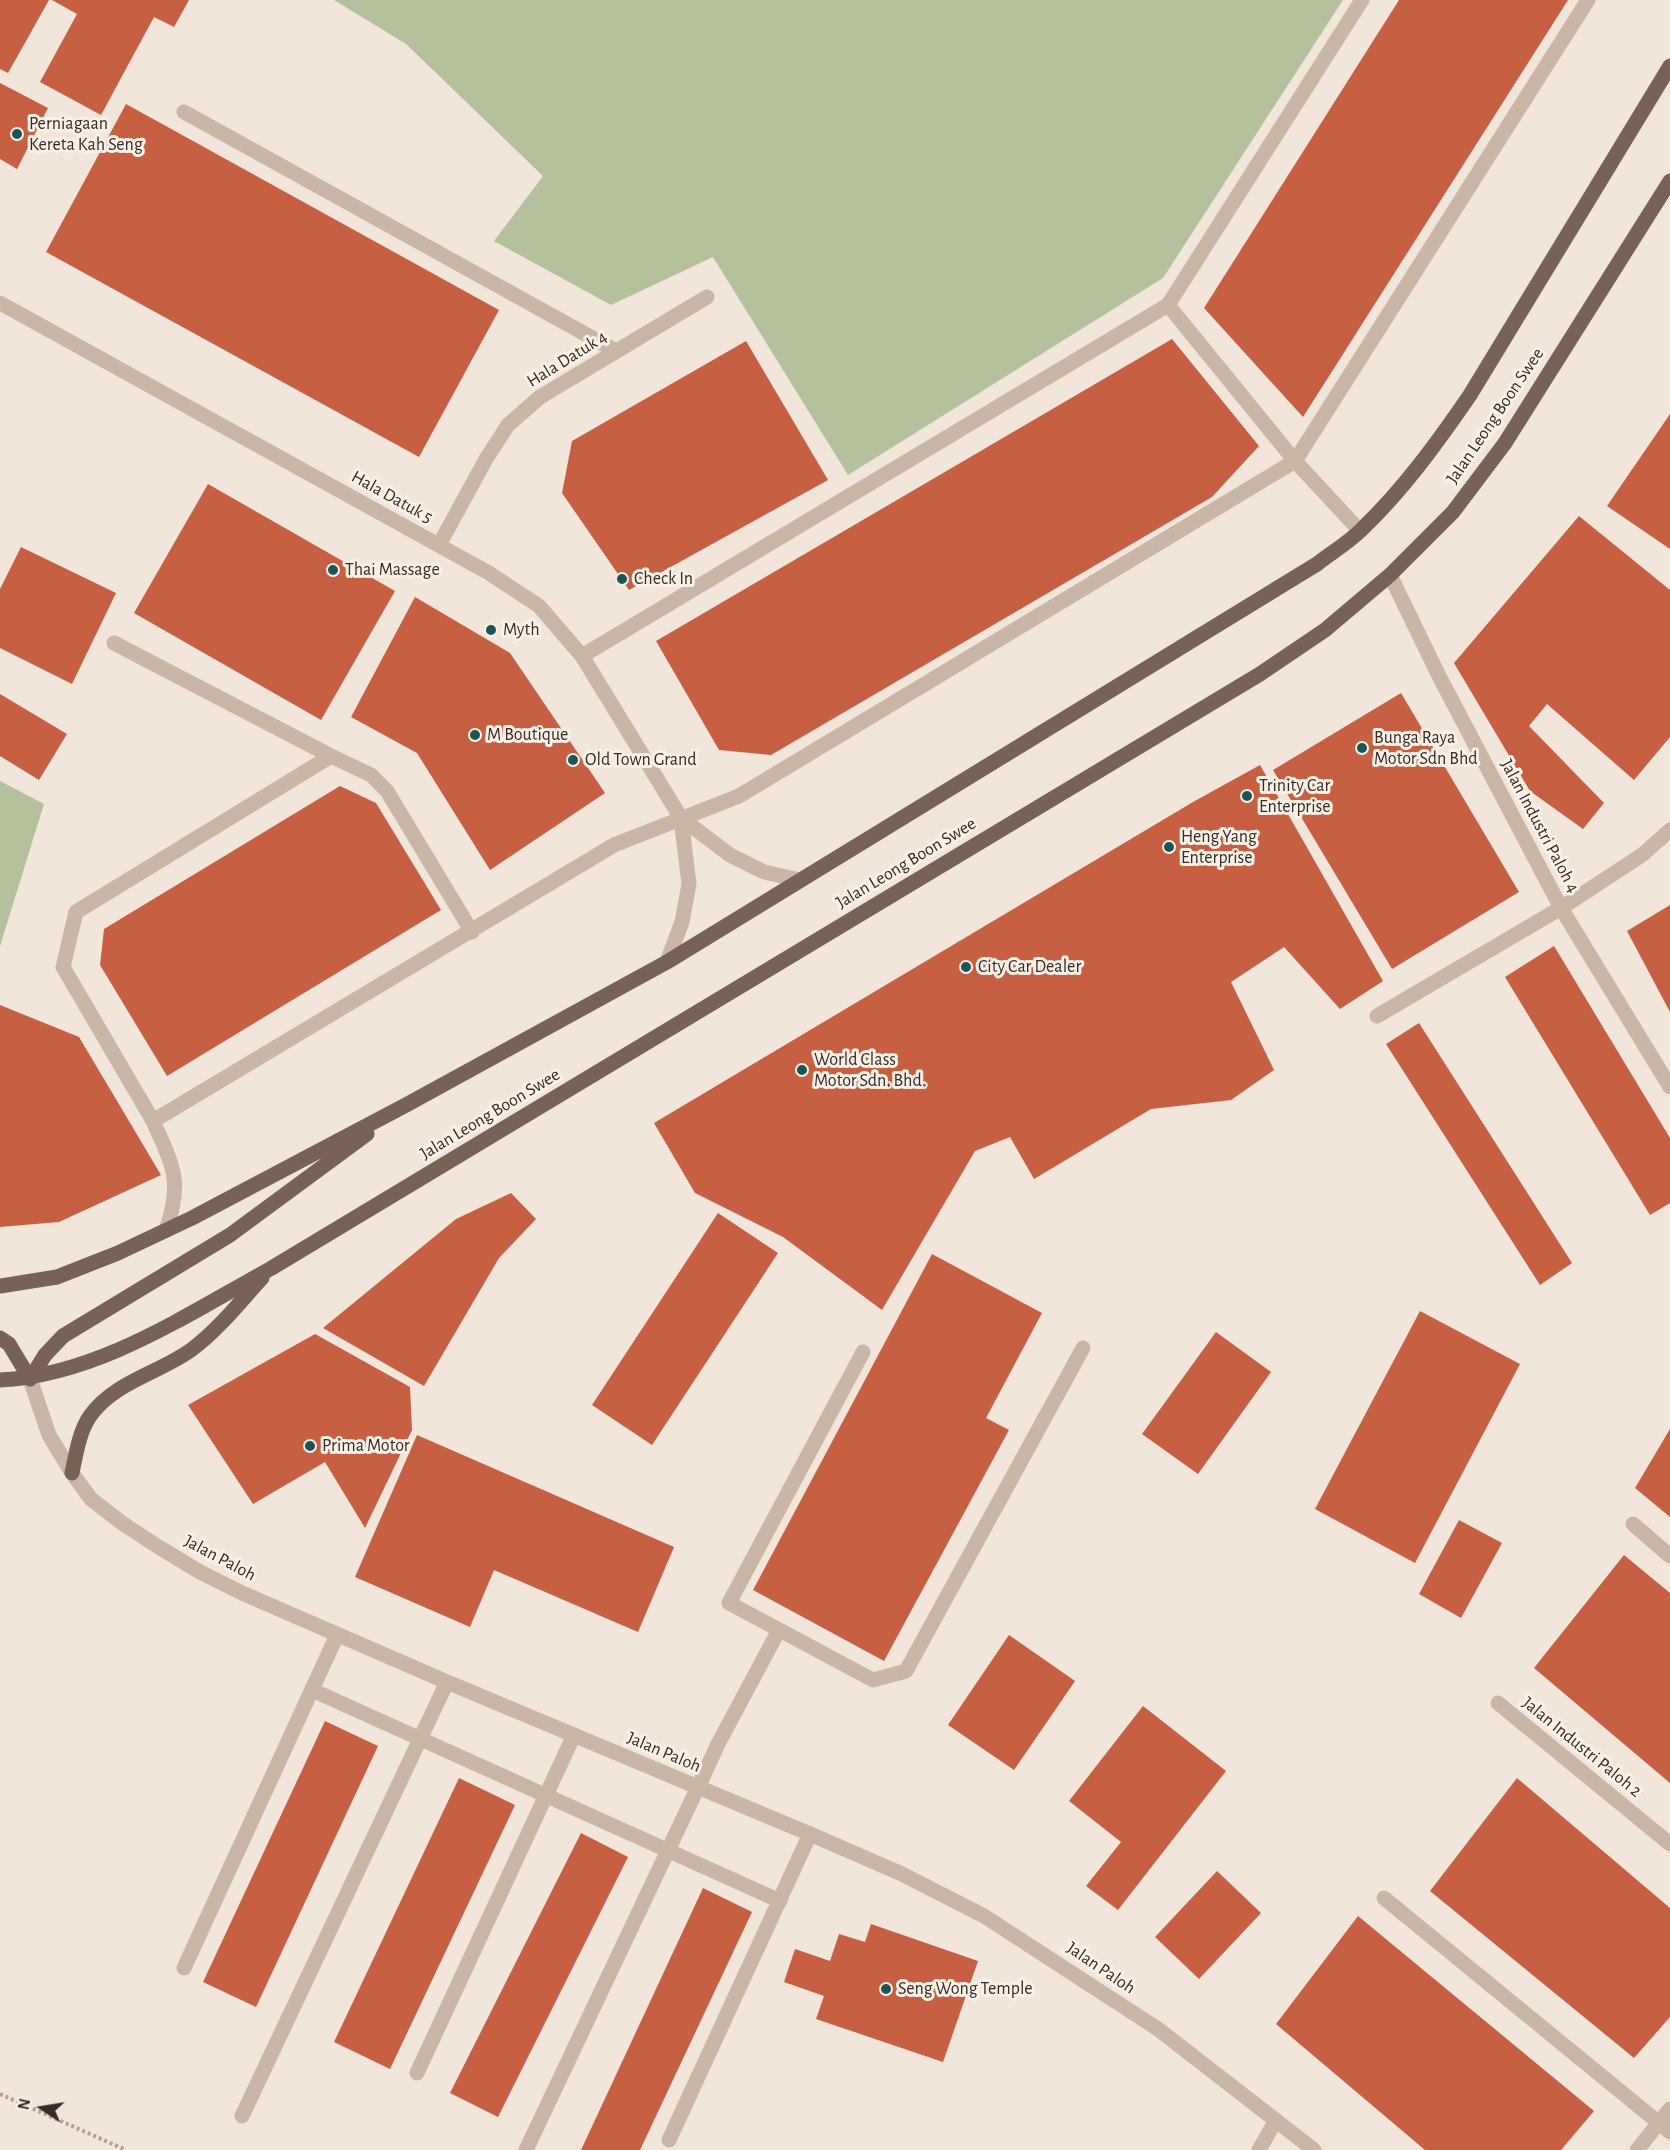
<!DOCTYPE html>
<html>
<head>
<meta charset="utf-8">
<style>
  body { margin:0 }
  #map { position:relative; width:1670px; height:2150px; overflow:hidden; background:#f2e6da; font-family:"Alegreya Sans",sans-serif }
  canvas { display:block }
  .north { position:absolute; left:12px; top:2078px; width:60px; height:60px; -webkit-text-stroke:4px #f9f0e6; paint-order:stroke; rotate:282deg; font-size:16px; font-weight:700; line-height:24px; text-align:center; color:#362b27 }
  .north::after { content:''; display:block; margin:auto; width:21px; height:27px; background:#362b27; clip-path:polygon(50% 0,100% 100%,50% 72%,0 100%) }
</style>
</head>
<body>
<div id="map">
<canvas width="1670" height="2150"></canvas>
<div class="north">N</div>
</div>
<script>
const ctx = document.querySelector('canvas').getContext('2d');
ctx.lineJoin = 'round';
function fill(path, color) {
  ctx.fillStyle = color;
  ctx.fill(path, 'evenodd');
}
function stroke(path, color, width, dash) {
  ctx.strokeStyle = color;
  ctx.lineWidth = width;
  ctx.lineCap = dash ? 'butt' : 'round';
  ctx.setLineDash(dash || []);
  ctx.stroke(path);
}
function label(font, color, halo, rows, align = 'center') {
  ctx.font = font + ' "Alegreya Sans",sans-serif';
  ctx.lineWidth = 6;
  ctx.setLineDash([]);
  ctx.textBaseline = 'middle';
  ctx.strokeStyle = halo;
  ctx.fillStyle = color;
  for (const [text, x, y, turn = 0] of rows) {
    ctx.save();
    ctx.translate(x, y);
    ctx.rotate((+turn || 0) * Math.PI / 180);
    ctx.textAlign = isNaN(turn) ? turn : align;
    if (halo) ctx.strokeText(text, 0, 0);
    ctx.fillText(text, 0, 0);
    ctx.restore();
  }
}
fill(new Path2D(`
  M334,0H1343L1163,278L848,475L713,257L611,305L494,241L543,176L406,44Z
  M0,781L44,804L0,946Z`), '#b4c19a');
fill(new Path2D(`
  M0,0H49L8,73L0,69Z
  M52,0H189L174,27L154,17L101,115L40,82L77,14Z
  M1399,0H1568L1303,417L1204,308Z
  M0,83L48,108L17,169L0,159Z
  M126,104L499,310L419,457L46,252Z
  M1172,339L1259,446L1212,497L771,755L719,750L656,641Z
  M746,341L828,480L629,590L562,493L572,441Z
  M1670,414V549L1607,506Z
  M208,484L395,591L321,720L134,613Z
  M1579,516L1670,590V737L1634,780L1547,704L1529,726L1604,803L1583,829L1530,791L1454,663Z
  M21,547L116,593L72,684L0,648V589Z
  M415,597L510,653L605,793L490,870L417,753L351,717Z
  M1401,693L1519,892L1392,969L1273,770Z
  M0,694L67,734L39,780L0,756Z
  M1260,765L1383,981L1340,1009L1284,947L1231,982L1274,1070L1231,1100L1151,1109L1034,1179L1010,1137L975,1151L882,1310L783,1237L695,1193L654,1123L1193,802Z
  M340,786L376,803L441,910L167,1076L100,965L104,929Z
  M1670,905V1012L1627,931Z
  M1554,946L1670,1138V1203L1650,1215L1505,977Z
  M0,1005L79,1037L161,1175L59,1222L0,1227Z
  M1419,1023L1572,1263L1540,1285L1386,1044Z
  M511,1193L536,1219L499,1258L424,1386L323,1328L456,1219Z
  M718,1213L778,1253L652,1445L592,1405Z
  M932,1254L1042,1313L986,1418L1009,1430L884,1661L753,1590Z
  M1420,1311L1520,1364L1415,1563L1315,1509Z
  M1216,1332L1271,1372L1198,1474L1142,1434Z
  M315,1334L410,1387L412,1430L365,1528L325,1462L253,1504L188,1405Z
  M1670,1429V1517L1635,1488Z
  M417,1435L674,1547L638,1632L494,1570L470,1627L355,1577Z
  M1459,1520L1502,1543L1461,1618L1419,1594Z
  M1624,1555L1670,1593V1783L1534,1668Z
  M1009,1635L1075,1681L1014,1770L948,1725Z
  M1143,1706L1226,1771L1118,1910L1086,1886L1121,1842L1069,1801Z
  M325,1721L378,1746L256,2007L203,1982Z
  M459,1778L515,1805L390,2069L334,2042Z
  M1517,1778L1670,1908V2017L1634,2058L1430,1891Z
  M581,1833L628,1857L498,2117L450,2093Z
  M1217,1871L1261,1913L1199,1979L1155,1937Z
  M703,1888L752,1912L640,2150H581Z
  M1358,1916L1594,2111L1561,2150H1425L1276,2024Z
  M871,1924L978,1961L943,2062L816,2019L824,1996L784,1982L795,1949L830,1961L839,1934L865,1942Z`), '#c76042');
stroke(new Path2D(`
  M0,2094L126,2150`), '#b69f90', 4, [3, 3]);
stroke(new Path2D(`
  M184,112L616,351
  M1168,305L1295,461
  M1390,575L1439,676L1561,908L1670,1087
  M114,643L331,756L371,775L387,791L472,932
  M582,656L1168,305L1362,0
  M1377,1016L1561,908L1642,855L1670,830
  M153,1121L63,967L76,912L331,756
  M863,1352L729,1603L873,1680L906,1671L1083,1348
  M1633,1524L1670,1556
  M312,1690L780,1901
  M698,1787L719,1742L779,1630
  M1384,1898L1670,2132
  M184,1968L337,1635
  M417,2073L574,1735
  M669,2140L810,1834`), '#cab6a6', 15);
stroke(new Path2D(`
  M0,303L489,573L539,606L582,656L681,818L730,855L764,872L800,880
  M1295,461L1360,531
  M439,545L486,459L508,425L540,397L707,297
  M667,962L682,922L689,884L681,818
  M166,1230C183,1181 173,1166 153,1121L614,845L739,796L1295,461L1588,0
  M30,1379L49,1435L72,1473L91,1499L122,1523L157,1546L200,1572L242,1593L447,1682L810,1834L902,1874L984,1916L1158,2029L1314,2150
  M1498,1703L1670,1844
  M242,2116L447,1682
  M526,2150L698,1787
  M1259,2150L1276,2120
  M1637,2150L1670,2109`), '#cab6a6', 15);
stroke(new Path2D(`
  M0,1286L57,1277L118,1253L192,1218L406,1105L667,962L1317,564C1331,553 1348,543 1361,530C1403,490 1437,443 1470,395L1670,66
  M0,1338L9,1344L30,1379
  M30,1379L45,1355L63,1336L230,1235L367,1134
  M0,1380C98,1375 186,1315 270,1269L1260,674L1325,630L1390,575L1453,512L1505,443L1670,181
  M72,1473C76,1454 79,1432 90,1416C114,1382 159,1373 191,1350C218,1330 239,1303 262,1278`), '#786258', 15);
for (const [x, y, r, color] of [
  [17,134,6,"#1c5558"],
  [333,570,6,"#1c5558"],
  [622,579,6,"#1c5558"],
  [491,630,6,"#1c5558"],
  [475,735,6,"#1c5558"],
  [1362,748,6,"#1c5558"],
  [573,760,6,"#1c5558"],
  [1247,796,6,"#1c5558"],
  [1169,847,6,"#1c5558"],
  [966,967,6,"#1c5558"],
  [802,1070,6,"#1c5558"],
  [310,1446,6,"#1c5558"],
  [886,1989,6,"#1c5558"]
]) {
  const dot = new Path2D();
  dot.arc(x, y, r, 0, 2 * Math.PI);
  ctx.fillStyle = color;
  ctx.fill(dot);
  stroke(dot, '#f9f0e6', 2);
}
label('18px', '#362b27', '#f9f0e6', [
  ["Perniagaan",29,124],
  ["Kereta Kah Seng",29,145],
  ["Thai Massage",345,570],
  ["Check In",634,579],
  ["Myth",503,630],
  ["M Boutique",487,735],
  ["Bunga Raya",1374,738],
  ["Motor Sdn Bhd",1374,759],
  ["Old Town Grand",585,760],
  ["Trinity Car",1259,786],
  ["Enterprise",1259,807],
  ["Heng Yang",1181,837],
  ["Enterprise",1181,858],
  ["City Car Dealer",978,967],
  ["World Class",814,1060],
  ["Motor Sdn. Bhd.",814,1081],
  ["Prima Motor",322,1446],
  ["Seng Wong Temple",898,1989]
], 'left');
label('18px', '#362b27', '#f9f0e6', [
  ["Hala Datuk 4",567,359,-32],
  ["Jalan Leong Boon Swee",1495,416,-56],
  ["Hala Datuk 5",392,497,29],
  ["Jalan Industri Paloh 4",1540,826,62],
  ["Jalan Leong Boon Swee",906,863,-31],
  ["Jalan Leong Boon Swee",490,1114,-31],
  ["Jalan Paloh",220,1558,28],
  ["Jalan Industri Paloh 2",1582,1747,39],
  ["Jalan Paloh",664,1752,23],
  ["Jalan Paloh",1101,1968,34]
]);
</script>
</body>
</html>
